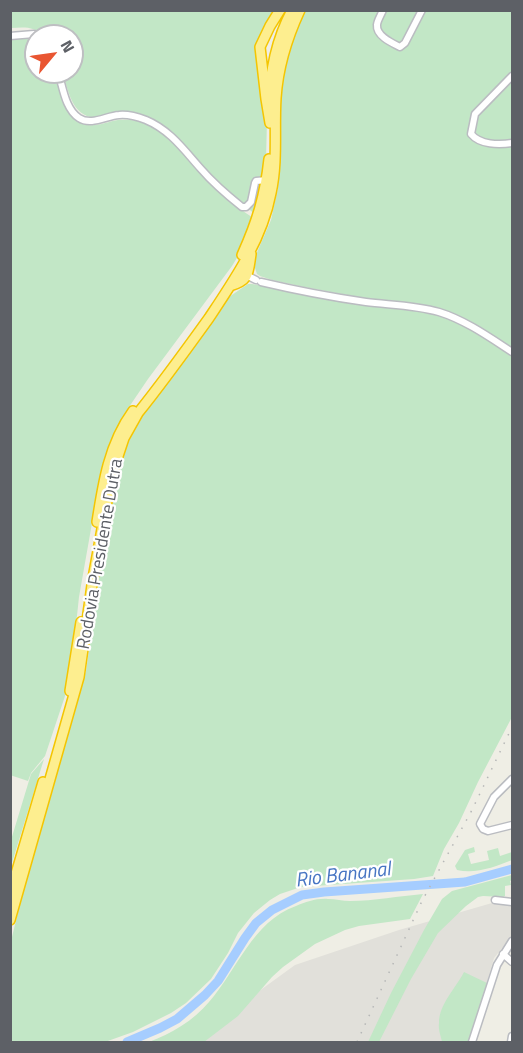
<!DOCTYPE html>
<html>
<head>
<meta charset="utf-8">
<style>
  body { margin:0 }
  #map { position:relative; width:523px; height:1053px; overflow:hidden; background:#efeee5; font-family:"Titillium Web",sans-serif }
  canvas { display:block }
  .frame { position:absolute; inset:0; border:12px solid #5d6066; pointer-events:none }
  .north { position:absolute; left:24px; top:24px; width:60px; height:60px; box-sizing:border-box; background:#fff; border:2px solid #bebfc2; border-radius:50%; rotate:61deg; font-size:16px; font-weight:700; line-height:24px; text-align:center; color:#5d6066 }
  .north::after { content:''; display:block; margin:auto; width:21px; height:27px; background:#e95632; clip-path:polygon(50% 0,100% 100%,50% 72%,0 100%) }
</style>
</head>
<body>
<div id="map">
<canvas width="523" height="1053"></canvas>
<div class="frame"></div>
<div class="north">N</div>
</div>
<script>
const ctx = document.querySelector('canvas').getContext('2d');
ctx.lineJoin = 'round';
function fill(path, color) {
  ctx.fillStyle = color;
  ctx.fill(path, 'evenodd');
}
function stroke(path, color, width, dash) {
  ctx.strokeStyle = color;
  ctx.lineWidth = width;
  ctx.lineCap = dash ? 'butt' : 'round';
  ctx.setLineDash(dash || []);
  ctx.stroke(path);
}
function label(font, color, halo, rows, align = 'center') {
  ctx.font = font + ' "Titillium Web",sans-serif';
  ctx.lineWidth = 4.5;
  ctx.setLineDash([]);
  ctx.textBaseline = 'middle';
  ctx.strokeStyle = halo;
  ctx.fillStyle = color;
  for (const [text, x, y, turn = 0] of rows) {
    ctx.save();
    ctx.translate(x, y);
    ctx.rotate((+turn || 0) * Math.PI / 180);
    ctx.textAlign = isNaN(turn) ? turn : align;
    if (halo) ctx.strokeText(text, 0, 0);
    ctx.fillText(text, 0, 0);
    ctx.restore();
  }
}
fill(new Path2D(`
  M492,903L512,905V936L494,958L469,1042H189L295,965L399,930Z`), '#e1e0da');
fill(new Path2D(`
  M10,11H276L262,33L267,120L266,160L256,215L216,182L177,137L161,124L139,115L95,118C71,115 69,91 62,72H72V36H45C34,26 24,27 11,28Z
  M303,11H512V348L490,334L445,310L422,305L380,301L304,287L272,280L260,276L257,274L255,268V257L271,220L278,188L281,94L286,56Z
  M30,38L36,39V72H55C59,85 67,112 78,121C90,130 106,122 118,120C131,119 147,121 158,129C172,139 182,152 193,165C211,185 231,204 255,219L240,253L232,266L148,379L129,407L115,433L110,445L95,506L79,597L72,662L65,696L45,756L31,773L28,781L10,775V40Z
  M248,284H252L375,306L424,312L436,315L463,325L512,354V717L478,782L459,823L444,849L433,876L414,879L301,887L280,894L270,900L254,913L238,933L228,953L211,979L186,1003L171,1013L133,1032L105,1042H11V941L32,855L86,671L100,571L116,474L125,448L141,418L221,306L229,297Z
  M44,759L11,866V840L31,774Z
  M474,847L475,852L468,854L471,864L489,860L487,851L498,848L500,856L512,852V860C495,867 476,874 457,870L455,866L465,850Z
  M512,875V880L510,881L511,885L505,886V896L503,897L483,896L478,897L466,906L438,933L411,979L379,1042H368L391,993L424,930L442,899L452,891Z
  M423,894L410,919L359,926L345,930L315,944L283,967L272,977L238,1016L204,1042H149C172,1033 193,1021 209,1002C238,969 252,922 296,906C306,902 317,898 328,899C335,899 343,901 350,901C374,901 399,896 423,894Z
  M464,972L487,983L468,1042H442C441,1036 438,1030 439,1023C439,1004 456,988 464,972Z`), '#c2e7c6');
stroke(new Path2D(`
  M127,1042L160,1028L177,1019L205,995L218,981L245,938L256,923L272,910L302,895L324,892L465,882L512,869`), '#a6cdff', 9);
const minor = new Path2D(`
  M383,10C381,15 377,21 377,25C376,36 392,43 400,47L405,43L422,10
  M10,36L34,34L39,36
  M58,72C63,87 65,109 79,118C91,126 106,116 119,115C128,114 138,117 146,120C170,130 184,150 201,169C213,183 227,195 242,207H246L251,202L255,183L256,181L267,180
  M512,76L475,114L471,134C480,145 499,145 512,143
  M248,276L256,280
  M261,282C295,290 331,297 366,302C390,305 415,305 439,312C465,320 489,337 512,352
  M512,779L494,797L480,824L483,829L488,831L512,825
  M495,900L512,902
  M503,954L512,962
  M472,1042L497,965L512,941
  M511,1042L512,1036`);
const highway = new Path2D(`
  M270,104C269,72 277,38 292,10
  M270,123L266,99L260,47L270,26L280,10
  M242,255C257,222 265,196 269,159
  M230,286C250,280 248,273 251,254
  M97,522C103,483 109,444 133,411
  M70,691L81,622
  M10,894L43,782
  M10,920L79,677L93,578L112,474L124,438L138,413C163,382 186,350 209,318C235,279 262,240 271,193C278,161 274,129 276,98C278,67 287,38 300,10`);
stroke(minor, '#babcc1', 9);
stroke(highway, '#f4c501', 12);
stroke(minor, '#fff', 6);
stroke(highway, '#fdee8f', 9);
stroke(new Path2D(`
  M357,1042L422,901L472,810L512,727`), '#b6b7b7', 1.5, [1.5, 8]);
label('18px', '#5d6066', '#fff', [
  ["Rodovia Presidente Dutra",101,554,-80]
]);
label('italic 20px', '#4775c3', '#fff', [
  ["Rio Bananal",343,876,-7]
]);
</script>
</body>
</html>
